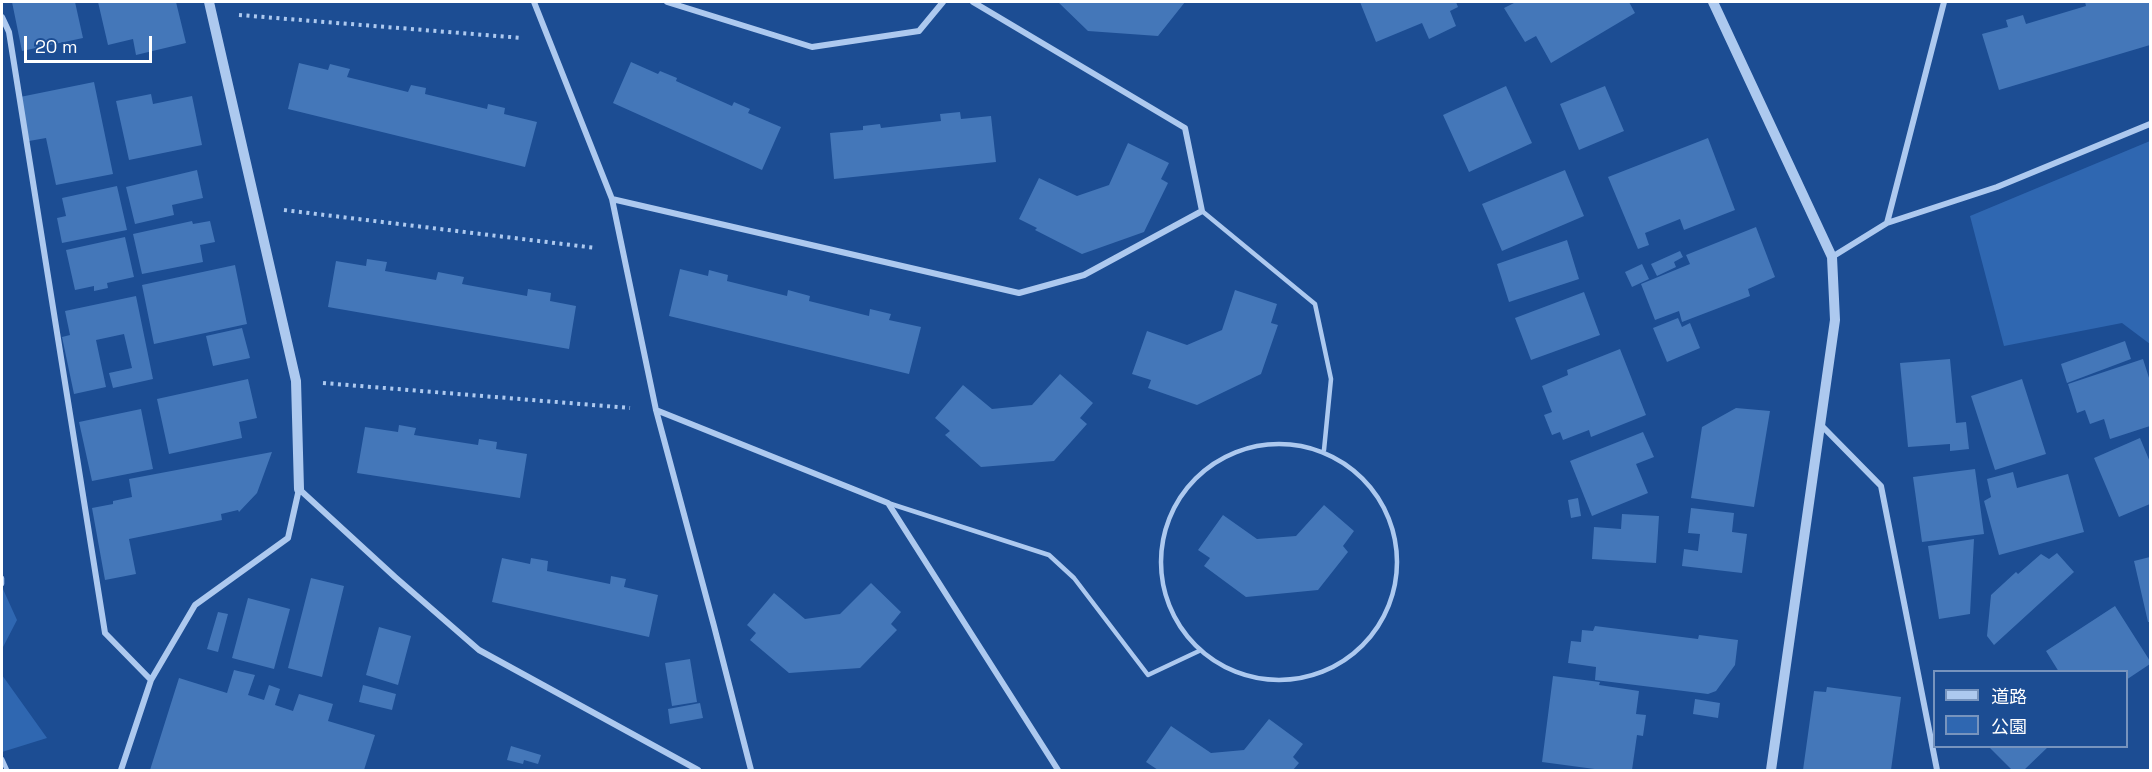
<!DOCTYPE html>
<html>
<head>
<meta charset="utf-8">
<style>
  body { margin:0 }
  #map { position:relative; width:2152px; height:772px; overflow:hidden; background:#1c4d93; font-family:"Space Grotesk","Noto Sans JP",sans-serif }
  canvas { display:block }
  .frame { position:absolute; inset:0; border:3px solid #fff; pointer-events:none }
  .legend { position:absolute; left:1933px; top:670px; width:195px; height:78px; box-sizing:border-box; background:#1c4d93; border:2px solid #7794be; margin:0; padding:8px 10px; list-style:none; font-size:18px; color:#fff }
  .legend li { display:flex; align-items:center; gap:12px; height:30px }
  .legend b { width:30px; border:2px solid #7794be }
  .scale { position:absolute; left:24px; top:36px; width:128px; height:27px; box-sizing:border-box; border:3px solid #fff; border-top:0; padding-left:8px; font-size:18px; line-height:21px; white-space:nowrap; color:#fff; -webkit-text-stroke:4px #1c4d93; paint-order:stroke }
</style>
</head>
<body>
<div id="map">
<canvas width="2152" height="772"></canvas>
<div class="frame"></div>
<ul class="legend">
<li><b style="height:8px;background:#adc9ef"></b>道路</li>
<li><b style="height:16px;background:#2f67b1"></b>公園</li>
</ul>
<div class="scale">20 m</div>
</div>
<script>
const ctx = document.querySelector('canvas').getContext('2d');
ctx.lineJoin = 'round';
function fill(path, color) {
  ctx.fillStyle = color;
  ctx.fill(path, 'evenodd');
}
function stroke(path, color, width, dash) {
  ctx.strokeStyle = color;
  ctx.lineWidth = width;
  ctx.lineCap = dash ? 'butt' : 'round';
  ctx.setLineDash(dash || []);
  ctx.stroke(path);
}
fill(new Path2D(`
  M2150,141V344L2122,323L2004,346L1970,216Z
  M2,587L17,620L2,649Z
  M2,675L47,738L2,752Z`), '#2f67b1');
fill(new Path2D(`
  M12,2H75L83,38L22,51Z
  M98,2H176L186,43L136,55L133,39L108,45Z
  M1058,2H1185L1158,36L1088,31Z
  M1360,2H1456L1458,7L1450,11L1456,26L1429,39L1422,23L1376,42Z
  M1516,2H1629L1635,13L1551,63L1536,36L1525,42L1504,8Z
  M2085,2H2150V45L1999,90L1982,34L2008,27L2006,20L2023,15L2026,24L2086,6Z
  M631,62L658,74L660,71L677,78L676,81L732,106L734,102L750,109L748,113L781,127L762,170L613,103Z
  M299,63L328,70L330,64L350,69L347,77L408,92L411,85L426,88L425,94L487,109L488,104L505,108L504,114L537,122L525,167L288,109Z
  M94,82L113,174L56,185L46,138L29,141L20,97Z
  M1506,86L1532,143L1469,172L1443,115Z
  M1605,86L1624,131L1579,150L1560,104Z
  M151,94L153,104L192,96L202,145L129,160L116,101Z
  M960,112L961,119L991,116L996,162L834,179L830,133L863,130V126L880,124L881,128L941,121L940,114Z
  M1708,138L1735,210L1684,230L1680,219L1645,233L1649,245L1638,249L1608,177Z
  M1128,143L1169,163L1161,179L1168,183L1144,232L1082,254L1035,230L1037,228L1019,219L1039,178L1077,196L1109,185Z
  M197,170L203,198L172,205L174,215L135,224L126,187Z
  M1565,170L1584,216L1502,251L1482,204Z
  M117,186L127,230L62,243L57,218L66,216L62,198Z
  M192,221L193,224L210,221L215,242L200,245L203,262L142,274L133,234Z
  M1756,227L1775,277L1748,289L1750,296L1682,322L1679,311L1655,320L1641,284L1690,264L1686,255Z
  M125,237L134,277L107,283L108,288L94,291V286L75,290L66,250Z
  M1567,240L1579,279L1509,302L1497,264Z
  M1680,251L1683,257L1674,262L1676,267L1657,276L1651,264Z
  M367,259L387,262L385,271L436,280L438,272L464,277L462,284L527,296L528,289L551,293L550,301L576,306L569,349L328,307L336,261L366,266Z
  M1642,264L1649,279L1632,287L1625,272Z
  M235,265L247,324L154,344L142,285Z
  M680,269L708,276L709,270L728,275L727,281L787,296L788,290L810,296L809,301L869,316L870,309L891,314L889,320L921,327L909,374L669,316Z
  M1235,290L1277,304L1271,323L1278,325L1261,374L1197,405L1148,388L1151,380L1132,374L1147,331L1187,345L1222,330Z
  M1584,292L1600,335L1531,360L1515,318Z
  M136,296L153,379L113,388L109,373L132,368L124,334L96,340L106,387L74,394L62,337L70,335L65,311Z
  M1678,318L1682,327L1690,323L1700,348L1667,362L1653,328Z
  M242,328L250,358L213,366L206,336Z
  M2125,341L2131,359L2067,383L2061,364Z
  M1620,349L1646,415L1591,437L1589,430L1563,440L1560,432L1552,435L1544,415L1552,412L1542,386L1568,375L1567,370Z
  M1950,359L1956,423L1966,422L1969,449L1950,451V444L1908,447L1900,363Z
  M2143,359L2150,381V426L2110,439L2104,419L2090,424L2085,410L2077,413L2068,384Z
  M1060,374L1093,403L1080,418L1087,424L1054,461L981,467L945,435L950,431L935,418L963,385L992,409L1032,405Z
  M248,379L257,418L239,422L242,438L169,454L157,399Z
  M2022,379L2046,454L1995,470L1971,396Z
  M1736,408L1770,411L1754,507L1691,498L1702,427Z
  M141,409L153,469L92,481L79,422Z
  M399,425L416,428L414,435L478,445L479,439L497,442L496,449L527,454L520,498L357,473L365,427L398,432Z
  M1643,432L1654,457L1636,464L1648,493L1592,516L1570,461Z
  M2140,438L2150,462V504L2119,517L2094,458Z
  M272,452L257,493L239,512L238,510L221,514L222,520L129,539L136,574L105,580L92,508L113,504V501L132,497L129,479Z
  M1975,469L1984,534L1922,542L1913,477Z
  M2013,472L2017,488L2068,474L2084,532L1999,555L1984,501L1991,497L1987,479Z
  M1578,498L1581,516L1571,518L1568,500Z
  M1324,505L1354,531L1343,546L1348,552L1318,590L1246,597L1204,566L1210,558L1198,550L1223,515L1257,539L1296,536Z
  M1691,508L1734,513L1732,532L1747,534L1742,573L1682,566L1684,549L1698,551L1700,534L1688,533Z
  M1622,514L1659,516L1656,563L1592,559L1594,527L1621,529Z
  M1974,539L1970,614L1939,619L1928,546Z
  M2057,553L2074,572L1994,645L1987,636L1991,595L2016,572L2018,574L2041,554L2049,559Z
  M2150,557V622H2148L2134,561Z
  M502,558L530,564L531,558L548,561L547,571L610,584L611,576L626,579L624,587L658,595L649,637L492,602Z
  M311,578L344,586L322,677L288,668Z
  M871,583L901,612L891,624L897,630L860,668L789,673L750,640L756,633L747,625L774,593L805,619L840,614Z
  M248,598L290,609L274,669L232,658Z
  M2115,606L2150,661V664L2126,680V672H2059L2046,651Z
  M218,612L228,614L218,652L207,649Z
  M1595,626L1698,639L1699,635L1738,640L1735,665L1716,691L1708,694L1595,680L1596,667L1568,663L1571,641L1581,642L1582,630L1593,631Z
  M379,627L411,636L398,685L366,675Z
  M690,659L697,702L672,706L665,663Z
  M234,670L255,675L248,695L264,700L269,685L280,689L275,705L293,711L299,694L333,704L328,721L375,735L364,770H150L179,678L227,693Z
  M1553,676L1600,682L1599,685L1639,691L1636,714L1646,715L1643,736L1637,735L1632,770H1602L1542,762Z
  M363,685L396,694L392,710L359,702Z
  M1827,687L1901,697L1891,770H1803L1814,691L1826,692Z
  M1695,699L1720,703L1718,718L1693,714Z
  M700,703L703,718L670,724L668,709Z
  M1269,719L1303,744L1293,757L1299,763L1293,770H1158L1146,762L1171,726L1211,753L1244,750Z
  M511,746L541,755L538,764L524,760L523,764L507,760Z
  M1988,746H2049L2024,770H2012Z`), '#4477b9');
stroke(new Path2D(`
  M239,15L522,38
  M284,210L596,248
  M323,383L630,408`), '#adc9ef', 4, [3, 4.5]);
stroke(new Path2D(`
  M1202,211L1315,304L1331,379L1324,450
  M1161 562a118 118 0 1 1 236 0a118 118 0 1 1-236 0Z
  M888,503L1049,555L1074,578L1148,675L1199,651
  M2,578V584
  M2,759L7,770`), '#adc9ef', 4.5);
stroke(new Path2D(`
  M534,2L612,199L656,410L714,626L751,770
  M667,2L812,47L919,31L943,2
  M2,17L9,32L105,633L151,680
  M612,199L1019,293L1084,275L1202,211L1185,128L973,2
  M1887,223L1997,187L2150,124
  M1832,257L1887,223L1944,2
  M656,410L888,503L1058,770
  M1821,425L1881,486L1937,770
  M121,770L151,680L195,605L288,538L299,489L395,577L479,650L698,770`), '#adc9ef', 6);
stroke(new Path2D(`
  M209,2L296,381L299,489
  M1713,2L1832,257L1835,320L1771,770`), '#adc9ef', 10);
</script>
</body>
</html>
